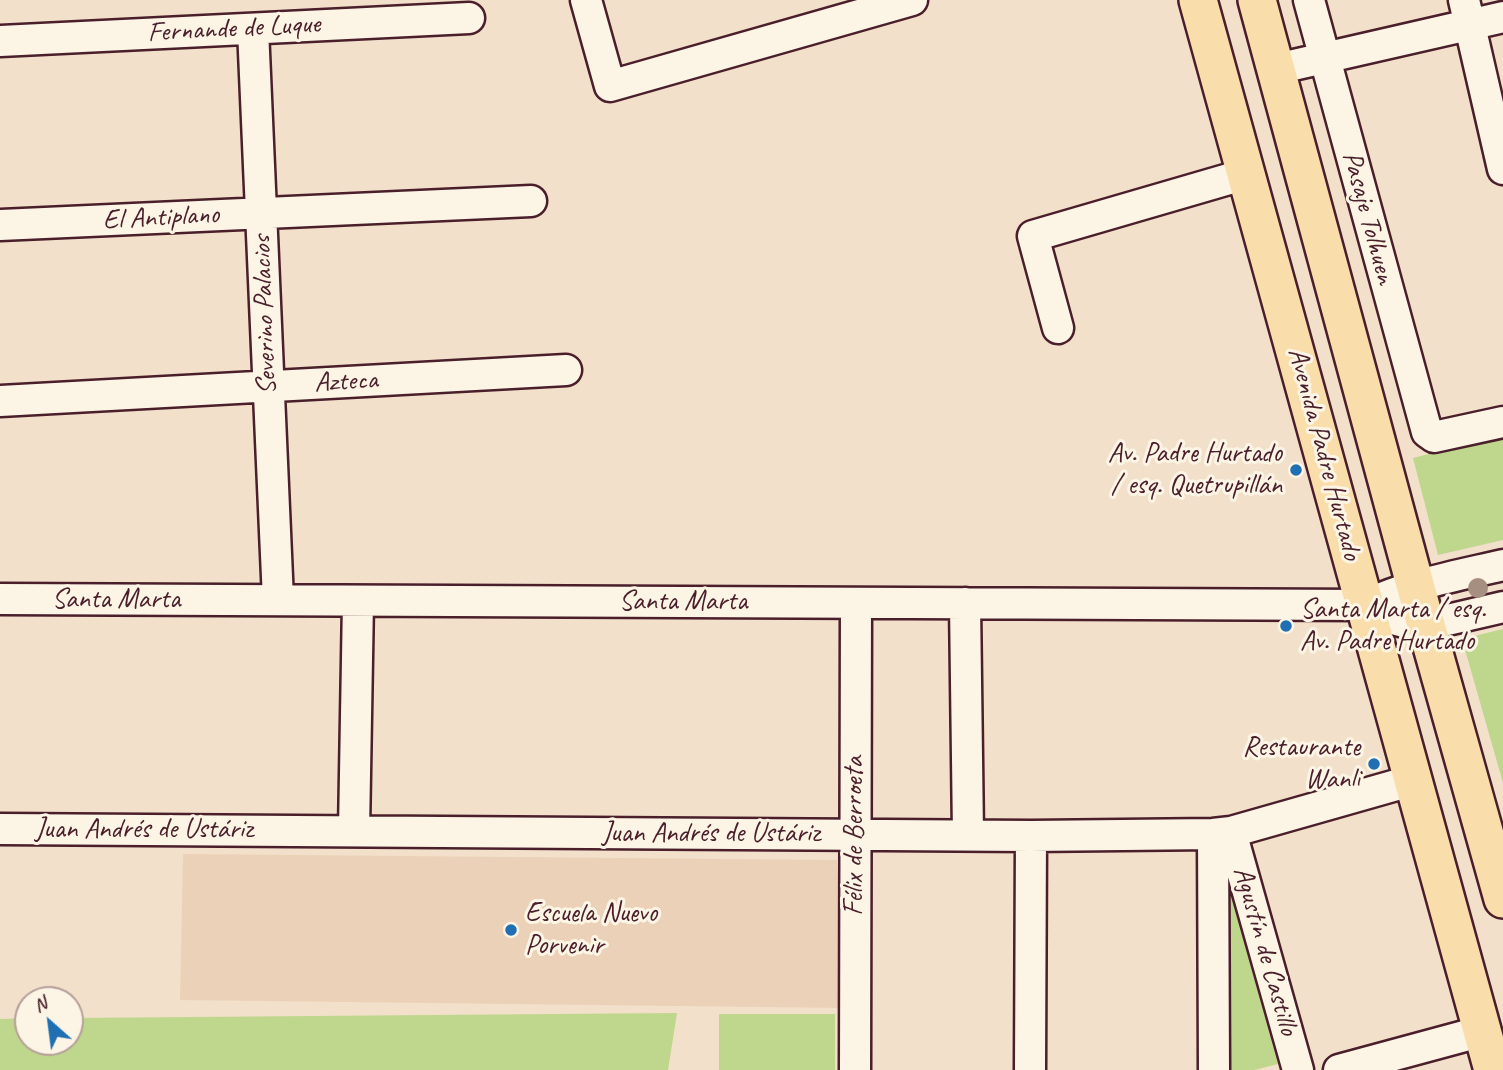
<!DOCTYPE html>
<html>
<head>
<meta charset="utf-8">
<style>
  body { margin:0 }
  #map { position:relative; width:1503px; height:1070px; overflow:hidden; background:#f2e0ca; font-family:Caveat,sans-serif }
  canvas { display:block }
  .north { position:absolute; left:14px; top:986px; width:70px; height:70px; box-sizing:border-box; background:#fcf5e5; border:2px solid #b59f9b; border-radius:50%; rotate:332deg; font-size:19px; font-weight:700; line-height:28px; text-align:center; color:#4a1f2b }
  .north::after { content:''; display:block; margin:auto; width:24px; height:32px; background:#1f6fb2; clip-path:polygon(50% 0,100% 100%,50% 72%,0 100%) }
</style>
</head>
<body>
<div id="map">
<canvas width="1503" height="1070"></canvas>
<div class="north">N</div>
</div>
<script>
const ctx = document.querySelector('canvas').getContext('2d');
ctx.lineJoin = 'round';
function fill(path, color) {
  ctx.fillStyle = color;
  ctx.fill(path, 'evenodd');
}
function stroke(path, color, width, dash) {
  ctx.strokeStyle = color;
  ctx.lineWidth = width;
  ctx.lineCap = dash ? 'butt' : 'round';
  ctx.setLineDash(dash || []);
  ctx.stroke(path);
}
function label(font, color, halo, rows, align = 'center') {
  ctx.font = font + ' Caveat,sans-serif';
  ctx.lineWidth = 6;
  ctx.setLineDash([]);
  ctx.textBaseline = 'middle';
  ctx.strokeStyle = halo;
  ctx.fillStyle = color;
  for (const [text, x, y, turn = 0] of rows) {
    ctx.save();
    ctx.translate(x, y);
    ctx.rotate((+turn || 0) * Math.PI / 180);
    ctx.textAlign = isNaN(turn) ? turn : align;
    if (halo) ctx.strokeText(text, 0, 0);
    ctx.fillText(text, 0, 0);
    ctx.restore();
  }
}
fill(new Path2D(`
  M183,854L837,860L844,1008L180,1000Z`), '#ebd1b7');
fill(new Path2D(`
  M1503,435V540L1438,555L1413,458Z
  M1503,629V783L1462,639Z
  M1230,891L1278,1064L1254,1070H1226Z
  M677,1013L668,1070H0V1019L28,1018V1042H70V1018Z
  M719,1014H835V1070H719Z`), '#bfd68d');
const minor = new Path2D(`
  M586,0L610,86L912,0
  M1309,0L1427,432L1434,437L1503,422
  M1464,0L1503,169
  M253,29L278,600
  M0,41L469,18
  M1276,69L1503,17
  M0,225L531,201
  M1058,328L1033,236L1246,174
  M0,401L566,370
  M0,599L1366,605C1410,584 1456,576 1503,565
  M965,603L968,835
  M1366,605L1379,613L1393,619L1408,623L1426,625L1503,607
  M0,829L1031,836L1213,834L1231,832L1414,780
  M354,831L358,601
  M1231,832L1298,1070
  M1213,834L1214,1070
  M855,1070L856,603
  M1030,1070L1031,836
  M1339,1070L1483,1031`);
const major = new Path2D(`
  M1198,0L1493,1070
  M1257,0L1426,625L1503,899`);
stroke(minor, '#4a1f2b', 35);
stroke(major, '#4a1f2b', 42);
stroke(minor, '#fcf5e5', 30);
stroke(major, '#f9deab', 37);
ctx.fillStyle = '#a68f80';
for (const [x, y] of [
  [1478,588]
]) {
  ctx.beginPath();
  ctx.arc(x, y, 10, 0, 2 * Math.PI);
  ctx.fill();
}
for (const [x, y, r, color] of [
  [1296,470,7,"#1f6fb2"],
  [1286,626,7,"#1f6fb2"],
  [1374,764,7,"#1f6fb2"],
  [511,930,7,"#1f6fb2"]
]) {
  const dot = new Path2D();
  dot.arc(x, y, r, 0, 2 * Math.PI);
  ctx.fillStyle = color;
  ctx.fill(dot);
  stroke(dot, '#fcf5e5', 2.5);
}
label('28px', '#4a1f2b', '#fcf5e5', [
  ["Fernande de Luque",234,29,-3],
  ["El Antiplano",161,218,-3],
  ["Pasaje Tolhuen",1368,218,75],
  ["Severino Palacios",265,315,-92],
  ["Azteca",346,382,-3],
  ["Avenida Padre Hurtado",1324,454,75],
  ["Santa Marta",116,600],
  ["Santa Marta",683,602],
  ["Juan Andrés de Ustáriz",144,830],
  ["Juan Andrés de Ustáriz",711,834],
  ["Félix de Berroeta",855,836,-90],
  ["Agustín de Castillo",1265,951,74]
]);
label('28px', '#4a1f2b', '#fcf5e5', [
  ["Av. Padre Hurtado",1282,454],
  ["/ esq. Quetrupillán",1282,486],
  ["Santa Marta / esq.",1300,610,"left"],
  ["Av. Padre Hurtado",1300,642,"left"],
  ["Restaurante",1360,748],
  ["Wanli",1360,780],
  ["Escuela Nuevo",525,914,"left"],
  ["Porvenir",525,946,"left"]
], 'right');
</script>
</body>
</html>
